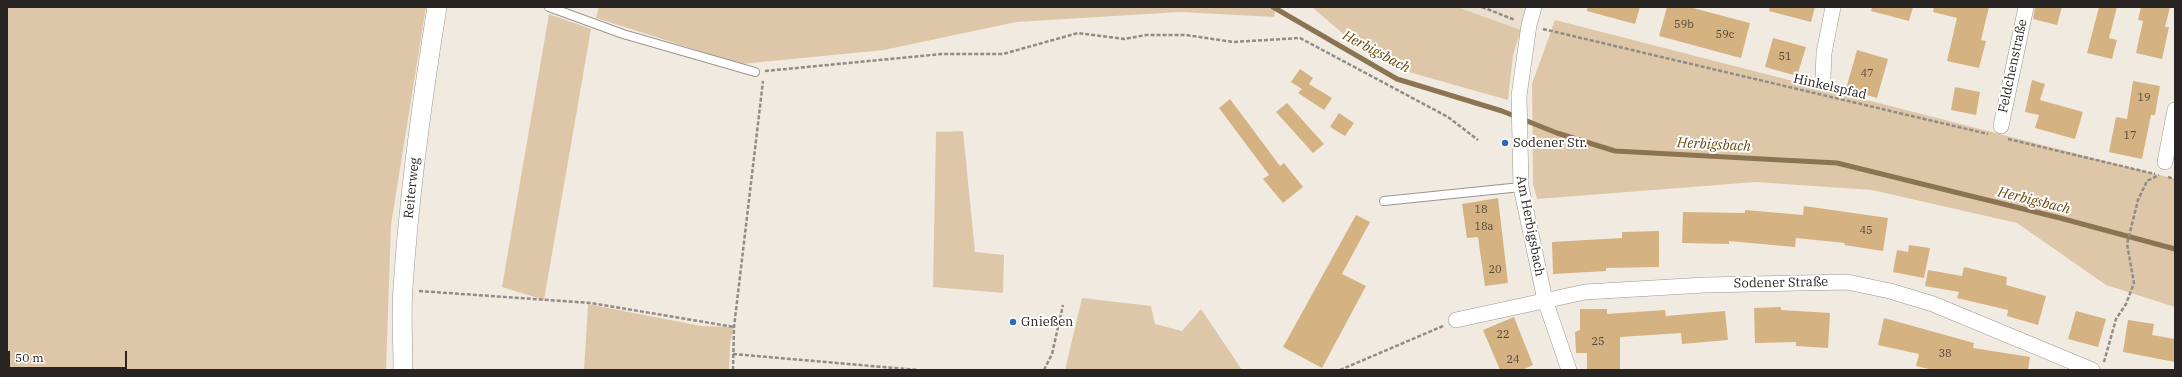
<!DOCTYPE html>
<html>
<head>
<meta charset="utf-8">
<style>
  body { margin:0 }
  #map { position:relative; width:2182px; height:377px; overflow:hidden; background:#f1eae1; font-family:"IBM Plex Serif",serif }
  canvas { display:block }
  .frame { position:absolute; inset:0; border:8px solid #272421; pointer-events:none }
  .scale { position:absolute; left:8px; top:351px; width:119px; height:18px; box-sizing:border-box; border:2px solid #272421; border-top:0; padding-left:5px; font-size:12px; line-height:14px; white-space:nowrap; color:#272421; -webkit-text-stroke:3px #fff; paint-order:stroke }
</style>
</head>
<body>
<div id="map">
<canvas width="2182" height="377"></canvas>
<div class="frame"></div>
<div class="scale">50 m</div>
</div>
<script>
const ctx = document.querySelector('canvas').getContext('2d');
ctx.lineJoin = 'round';
function fill(path, color) {
  ctx.fillStyle = color;
  ctx.fill(path, 'evenodd');
}
function stroke(path, color, width, dash) {
  ctx.strokeStyle = color;
  ctx.lineWidth = width;
  ctx.lineCap = dash ? 'butt' : 'round';
  ctx.setLineDash(dash || []);
  ctx.stroke(path);
}
function label(font, color, halo, rows, align = 'center') {
  ctx.font = font + ' "IBM Plex Serif",serif';
  ctx.lineWidth = 4;
  ctx.setLineDash([]);
  ctx.textBaseline = 'middle';
  ctx.strokeStyle = halo;
  ctx.fillStyle = color;
  for (const [text, x, y, turn = 0] of rows) {
    ctx.save();
    ctx.translate(x, y);
    ctx.rotate((+turn || 0) * Math.PI / 180);
    ctx.textAlign = isNaN(turn) ? turn : align;
    if (halo) ctx.strokeText(text, 0, 0);
    ctx.fillText(text, 0, 0);
    ctx.restore();
  }
}
fill(new Path2D(`
  M1457,7H1527L1521,30Z`), '#eadece');
fill(new Path2D(`
  M7,7H426L391,225L386,370H7Z
  M599,7H1276L1274,17L1180,12L1016,22L884,50L741,64L596,18Z
  M1312,7H1457L1521,30L1513,55L1508,100L1398,69L1347,37Z
  M549,14L591,29L544,300L502,287Z
  M1555,20L2175,179V307L2106,285L2017,223L1872,190L1756,182L1537,199L1533,184L1532,84Z
  M963,131L975,252L1004,255L1003,293L933,287L936,132Z
  M1082,298L1151,306L1155,324L1182,331L1201,309L1242,370H1065Z
  M588,304L701,326L734,327L730,343L729,370H584Z`), '#dec7a8');
stroke(new Path2D(`
  M1273,7L1397,79L1502,111L1557,133L1615,151L1837,163L2060,218L2175,249`), '#8c7452', 5);
fill(new Path2D(`
  M1587,7H1640L1635,24L1587,11Z
  M1667,7H1689L1750,23L1741,58L1659,36Z
  M1770,7H1815L1811,22L1769,11Z
  M1872,7H1913L1909,21L1871,11Z
  M1934,7H1989L1981,40L1986,41L1979,68L1947,61L1957,18L1933,12Z
  M2035,7H2062L2057,25L2033,19Z
  M2099,7H2117L2109,38L2117,40L2112,59L2087,53Z
  M2141,7H2170L2165,27H2169L2162,59L2136,53L2143,21L2138,20Z
  M1773,38L1806,47L1797,76L1765,67Z
  M1857,50L1888,59L1877,98L1846,89Z
  M1300,69L1313,78L1309,84L1332,98L1324,110L1298,93L1302,89L1291,82Z
  M2032,80L2045,84L2040,100L2083,112L2075,139L2035,128L2039,115L2025,112Z
  M2133,81L2160,86L2155,115H2151L2142,159L2109,152L2116,117L2127,119Z
  M1955,87L1980,92L1976,115L1951,110Z
  M1230,99L1280,166L1284,163L1303,187L1283,203L1263,179L1269,175L1219,108Z
  M1287,103L1324,144L1313,153L1276,112Z
  M1339,113L1354,123L1345,136L1330,127Z
  M1498,198L1508,283L1485,286L1478,237L1467,238L1462,204Z
  M1804,206L1888,218L1883,251L1844,245L1845,243L1796,238L1795,247L1729,241V244L1682,243L1683,212L1745,213V210L1803,215Z
  M1356,215L1370,222L1342,274L1366,286L1322,368L1283,347Z
  M1659,231V267L1606,268V271L1553,274L1552,242L1622,238V232Z
  M1909,245L1930,248L1924,278L1893,272L1897,250L1908,252Z
  M1964,267L2007,277L2006,285L2046,296L2038,325L2007,316L2008,310L1957,298L1959,292L1925,286L1928,270L1962,276Z
  M1781,307V310L1830,313L1828,348L1796,346V342L1755,343L1754,308Z
  M1580,309H1607V314L1665,310L1666,316L1725,311L1728,340L1682,344L1681,333L1620,337V370H1587V353H1576L1575,332L1580,330Z
  M2076,311L2106,319L2098,347L2068,339Z
  M1514,317L1533,365L1522,370H1500L1483,330Z
  M1884,318L1974,343L1973,348L2030,357L2028,370H1933L1916,366L1919,354L1878,345Z
  M2128,320L2154,324L2152,335L2175,339V362L2123,352Z`), '#d5b282');
const service = new Path2D(`
  M549,7L623,34L755,72
  M1384,201L1521,187`);
const minor = new Path2D(`
  M1534,7L1529,25L1519,96L1521,187L1545,300L1569,370
  M1823,78L1824,53L1833,7
  M2001,126L2026,7
  M2165,162L2175,110
  M1456,320L1585,292L1705,285L1847,282L1890,291L1933,304L2092,370`);
const tertiary = new Path2D(`
  M403,370C403,343 401,315 403,288C409,194 422,100 437,7`);
stroke(service, '#9c958d', 10);
stroke(minor, '#9c958d', 16);
stroke(tertiary, '#9c958d', 20);
stroke(new Path2D(`
  M1482,7L1515,20
  M1543,29L1988,134
  M765,71L942,54H1003L1078,33L1124,39L1146,35H1186L1233,42L1300,38L1448,117L1478,140
  M2008,139L2155,174
  M2168,177L2175,179
  M419,291L591,303L734,327
  M733,354L918,370
  M2104,362L2116,319L2126,304L2134,283L2127,244L2138,200L2147,181L2159,175
  M733,370L734,327L763,81
  M1044,370L1052,354L1063,305
  M1340,370L1443,326`), '#918c86', 2.5, [4, 2]);
stroke(service, '#fff', 8);
stroke(minor, '#fff', 15);
stroke(tertiary, '#fff', 19);
for (const [x, y, r, color] of [
  [1505,143,4,"#296cbd"],
  [1013,322,4,"#296cbd"]
]) {
  const dot = new Path2D();
  dot.arc(x, y, r, 0, 2 * Math.PI);
  ctx.fillStyle = color;
  ctx.fill(dot);
  stroke(dot, '#fff', 1.5);
}
label('11px', '#524839', null, [
  ["59b",1684,25],
  ["59c",1725,35],
  ["51",1785,57],
  ["47",1867,74],
  ["19",2144,98],
  ["17",2130,136],
  ["18",1481,210],
  ["18a",1484,227],
  ["45",1866,231],
  ["20",1495,270],
  ["22",1503,335],
  ["25",1598,342],
  ["38",1945,354],
  ["24",1513,360]
]);
label('13px', '#272421', '#fff', [
  ["Feldchenstraße",2013,66,-78],
  ["Hinkelspfad",1830,87,13],
  ["Reiterweg",412,188,-84],
  ["Am Herbigsbach",1530,226,79],
  ["Sodener Straße",1781,283,-1]
]);
label('13px', '#272421', '#fff', [
  ["Sodener Str.",1513,143],
  ["Gnießen",1021,322]
], 'left');
label('italic 14px', '#6a480e', '#fff', [
  ["Herbigsbach",1376,52,28],
  ["Herbigsbach",1714,145,3],
  ["Herbigsbach",2034,201,14]
]);
</script>
</body>
</html>
